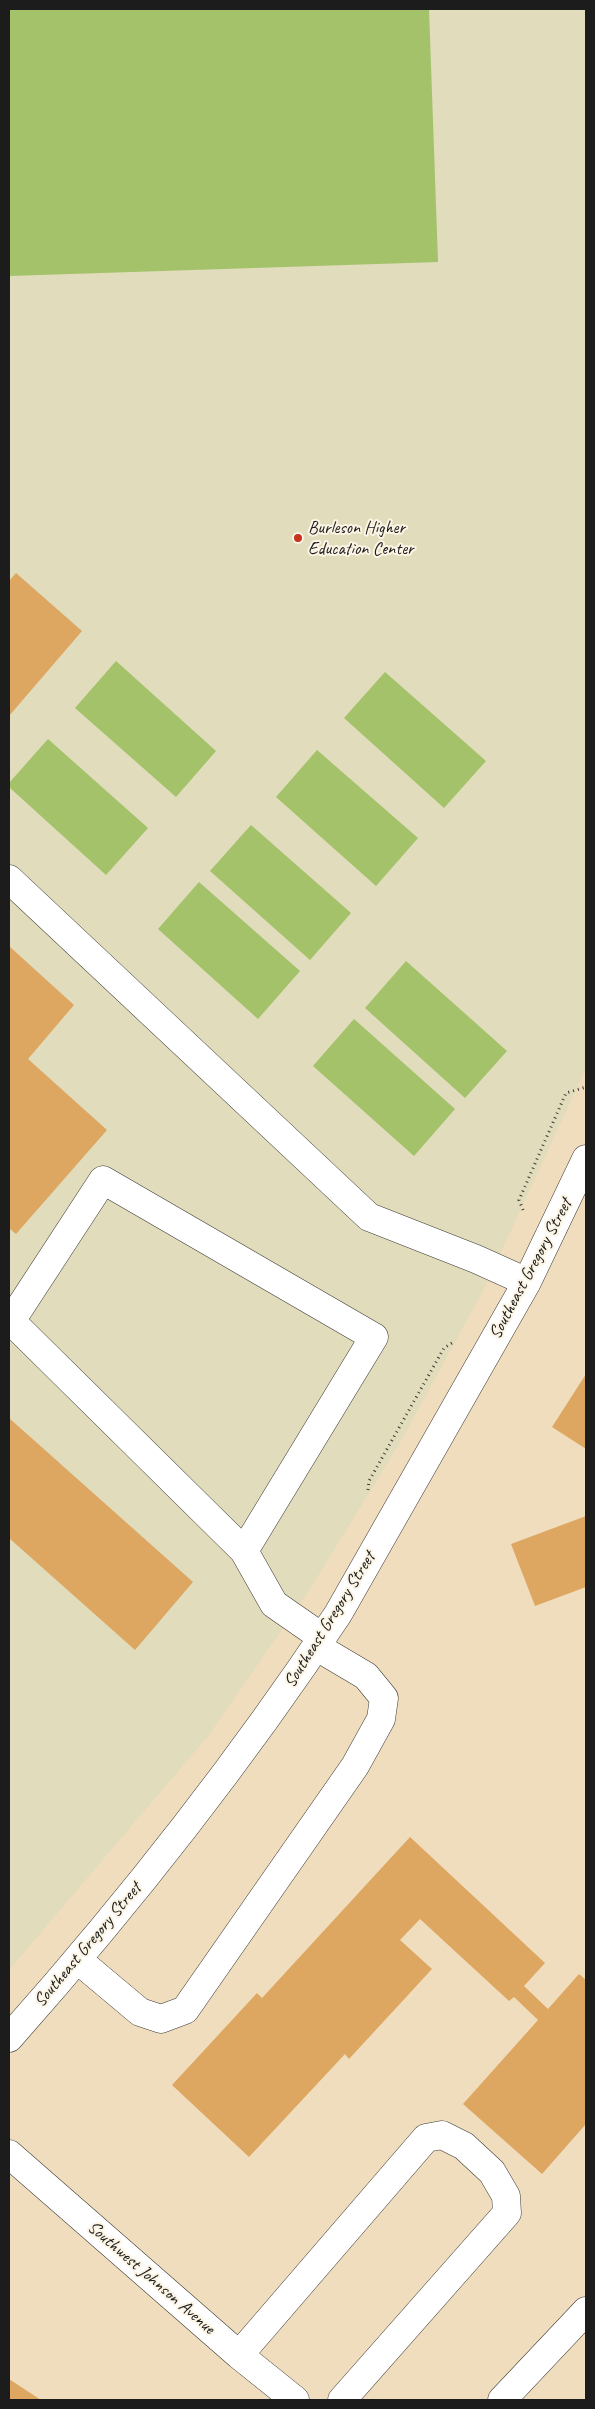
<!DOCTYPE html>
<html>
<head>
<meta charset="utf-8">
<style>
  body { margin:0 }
  #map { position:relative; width:595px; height:2409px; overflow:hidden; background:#f0ddbd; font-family:Caveat,sans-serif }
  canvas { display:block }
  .frame { position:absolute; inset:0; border:10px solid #1c1c1c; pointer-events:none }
</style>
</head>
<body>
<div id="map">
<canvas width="595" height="2409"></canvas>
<div class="frame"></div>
</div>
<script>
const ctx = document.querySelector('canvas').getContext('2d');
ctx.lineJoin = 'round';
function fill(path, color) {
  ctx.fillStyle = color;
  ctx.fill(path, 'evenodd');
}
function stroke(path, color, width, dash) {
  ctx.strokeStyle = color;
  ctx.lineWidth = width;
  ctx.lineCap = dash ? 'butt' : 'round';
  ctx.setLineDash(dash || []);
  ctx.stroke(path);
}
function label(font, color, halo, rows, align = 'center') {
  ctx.font = font + ' Caveat,sans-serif';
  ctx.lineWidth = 4;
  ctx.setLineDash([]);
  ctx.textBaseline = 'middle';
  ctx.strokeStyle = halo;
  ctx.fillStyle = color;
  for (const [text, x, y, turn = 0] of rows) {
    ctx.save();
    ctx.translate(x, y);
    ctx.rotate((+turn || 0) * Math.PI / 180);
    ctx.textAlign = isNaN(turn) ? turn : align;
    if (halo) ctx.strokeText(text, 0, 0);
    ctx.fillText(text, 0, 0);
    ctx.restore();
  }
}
fill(new Path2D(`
  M9,9H586V1068L484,1289L401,1441L310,1589L209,1735L9,1970Z`), '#e1dcbb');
fill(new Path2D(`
  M9,9H429L438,262L9,276Z
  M116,661L216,751L176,797L75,708Z
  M385,672L486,761L444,808L344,718Z
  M48,739L148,828L106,875L9,787V783Z
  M317,750L418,838L376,886L276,797Z
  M251,825L351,913L310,960L210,871Z
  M199,882L300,971L258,1019L158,929Z
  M406,961L507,1051L465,1098L365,1008Z
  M354,1019L455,1109L414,1156L313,1066Z`), '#a3c26a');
fill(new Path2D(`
  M16,573L82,631L9,716V581Z
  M9,946L74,1005L28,1059L107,1130L16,1234L9,1228Z
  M586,1374V1449L552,1427Z
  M9,1418L193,1582L135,1650L9,1538Z
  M586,1516V1587L535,1606L511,1544Z
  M410,1837L545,1963L524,1986L548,2009L579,1974L586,1980V2124L542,2174L463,2104L538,2020L514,1997L509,2001L420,1919L400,1940L432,1969L349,2059L345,2054L249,2157L172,2085L257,1993L262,1998Z
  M9,2379L41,2400H9Z`), '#dda762');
const minor = new Path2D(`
  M9,879L369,1217L476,1259L527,1282
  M244,1551L374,1337L103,1180L11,1321L244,1551L274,1604L323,1638
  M78,1960L140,2012L161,2019L185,2010L355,1766L381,1719L384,1698L366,1676L317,1647
  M9,2038C128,1904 239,1763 338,1614L527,1282L586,1159
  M9,2154L239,2355L295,2400
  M239,2355L426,2138L442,2135L464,2146L492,2172L506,2196L507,2213L342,2400
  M502,2400L586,2311`);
stroke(minor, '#3c3934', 29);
stroke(new Path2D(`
  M523,1210L519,1200L566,1093L586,1087
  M368,1490L369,1481L444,1348L452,1343`), '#3c3934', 3, [1, 4]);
stroke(minor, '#fff', 28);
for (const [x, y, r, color] of [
  [298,538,5,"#c8321e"]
]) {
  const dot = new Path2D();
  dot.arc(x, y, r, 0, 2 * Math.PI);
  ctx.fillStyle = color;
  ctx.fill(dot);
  stroke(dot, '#fcf5e5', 2);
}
label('18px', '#1c1c1c', '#fcf5e5', [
  ["Burleson Higher",308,528],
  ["Education Center",308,549]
], 'left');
label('18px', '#1c1c1c', '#fcf5e5', [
  ["Southeast Gregory Street",531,1269,-62],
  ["Southeast Gregory Street",330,1620,-58],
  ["Southeast Gregory Street",88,1945,-50],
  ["Southwest Johnson Avenue",151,2278,41]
]);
</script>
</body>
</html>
